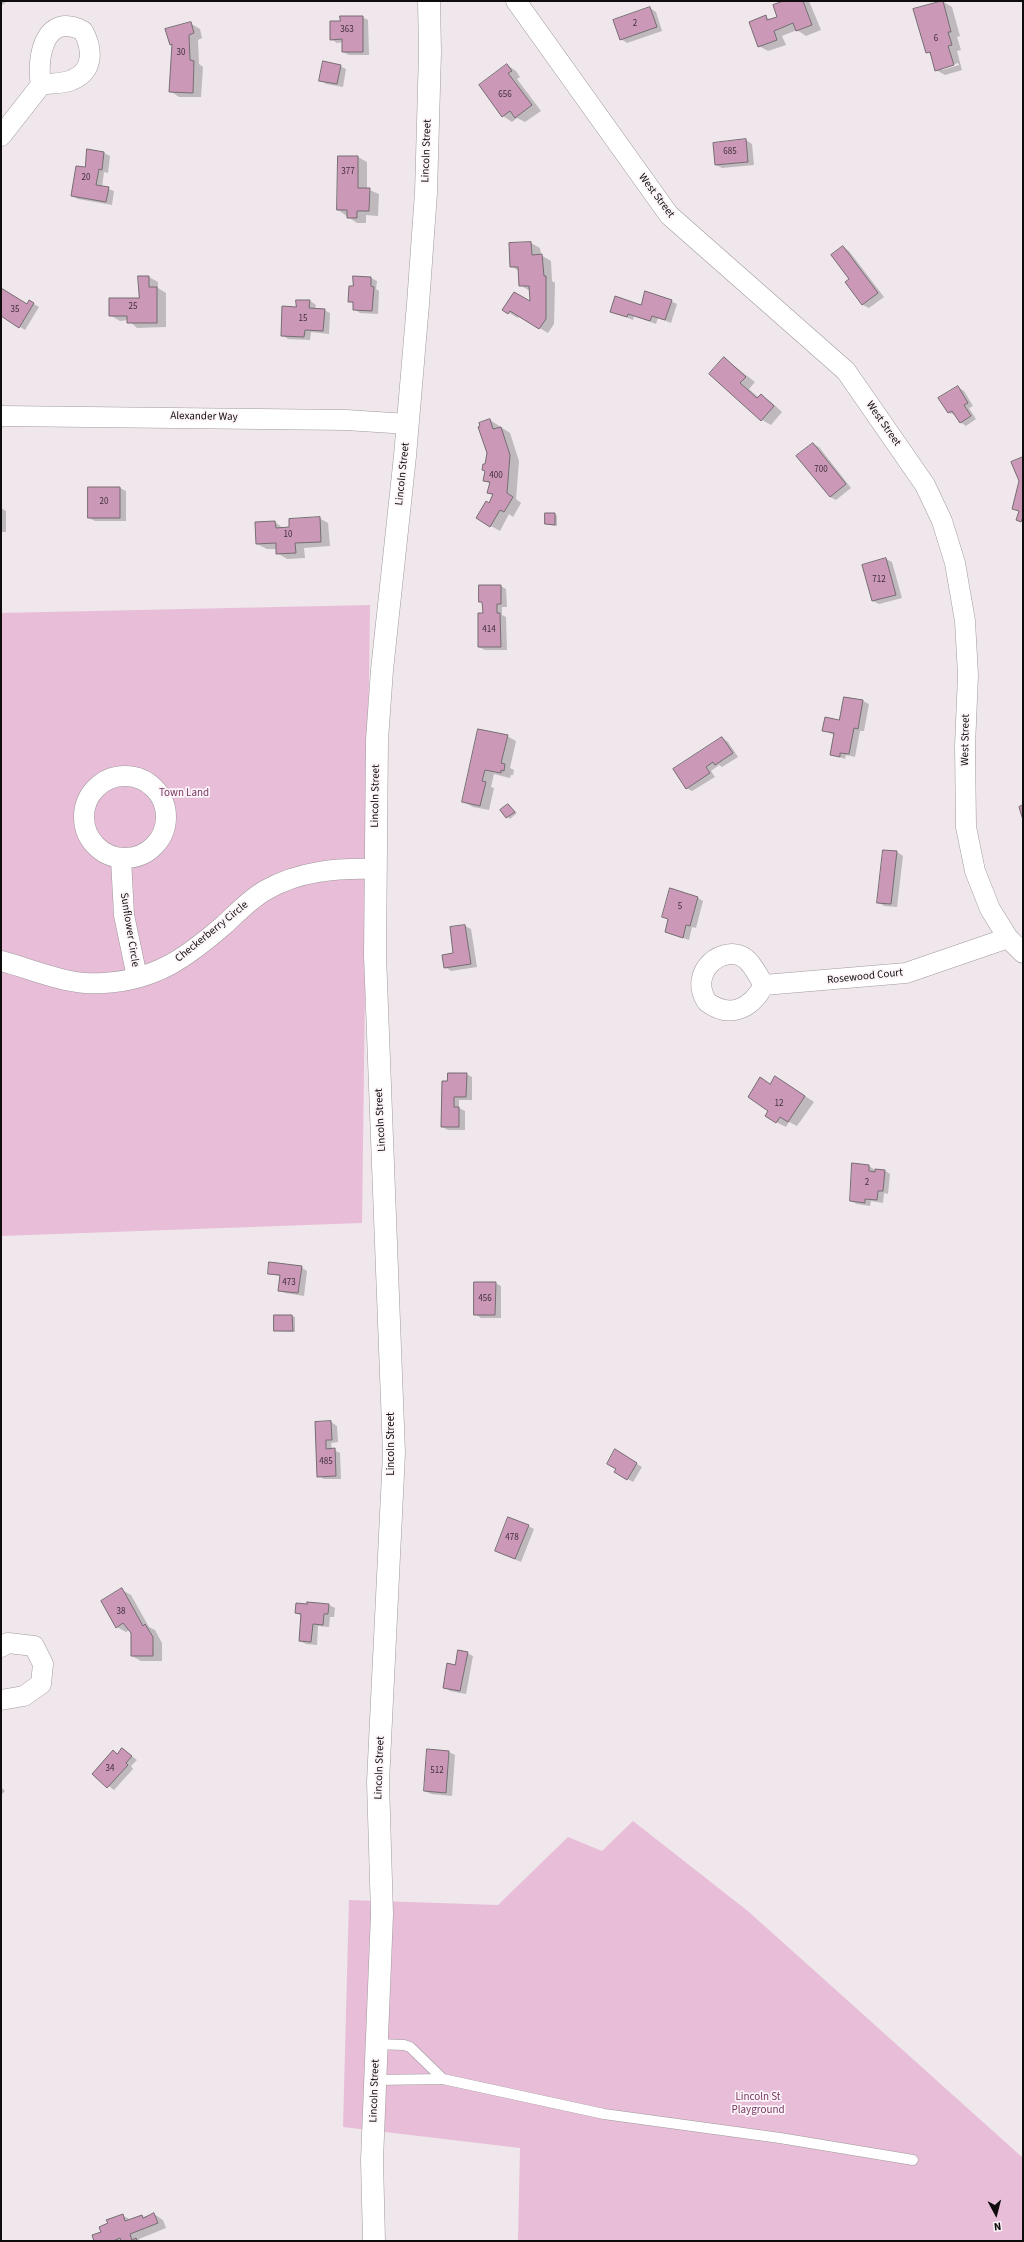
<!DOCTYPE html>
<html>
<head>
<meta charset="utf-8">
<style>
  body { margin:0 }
  #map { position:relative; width:1024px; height:2242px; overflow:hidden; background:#efe7eb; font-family:"Source Sans 3",sans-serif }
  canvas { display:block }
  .frame { position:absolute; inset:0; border:2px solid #0e0c0d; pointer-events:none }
  .north { position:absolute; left:976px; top:2194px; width:40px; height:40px; -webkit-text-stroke:3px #fcf4f8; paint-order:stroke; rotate:173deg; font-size:11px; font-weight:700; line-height:16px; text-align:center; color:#0e0c0d }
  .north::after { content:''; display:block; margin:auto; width:14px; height:18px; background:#0e0c0d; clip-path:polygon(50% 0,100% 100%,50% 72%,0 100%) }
</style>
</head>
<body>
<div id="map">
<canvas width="1024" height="2242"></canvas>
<div class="frame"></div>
<div class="north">N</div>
</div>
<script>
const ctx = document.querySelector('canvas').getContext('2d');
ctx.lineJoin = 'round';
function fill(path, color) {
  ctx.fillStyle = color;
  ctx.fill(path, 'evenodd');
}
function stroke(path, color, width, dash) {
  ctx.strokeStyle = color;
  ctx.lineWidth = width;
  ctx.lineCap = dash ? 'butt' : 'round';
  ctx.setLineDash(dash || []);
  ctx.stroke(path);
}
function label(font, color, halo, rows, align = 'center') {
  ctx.font = font + ' "Source Sans 3",sans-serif';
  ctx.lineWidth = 3.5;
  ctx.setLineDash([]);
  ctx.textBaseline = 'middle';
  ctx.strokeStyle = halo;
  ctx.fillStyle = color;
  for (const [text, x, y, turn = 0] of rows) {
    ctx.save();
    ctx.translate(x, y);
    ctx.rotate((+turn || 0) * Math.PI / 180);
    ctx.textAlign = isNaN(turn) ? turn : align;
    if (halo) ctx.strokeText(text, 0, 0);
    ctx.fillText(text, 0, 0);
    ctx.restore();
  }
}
fill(new Path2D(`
  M370,605L362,1223L1,1236V613Z
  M633,1821L749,1912L1023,2158V2241H518L520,2148L343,2127L349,1900L498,1905L568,1837L602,1851Z`), '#e8bdd7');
fill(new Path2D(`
  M1,1H7L1,6Z
  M787,1H809L821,30L806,36L797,30L782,36L786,45L768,51L759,46L766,17L771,20L778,17Z
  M942,1L952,7L960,36L957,37L961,50L957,51L962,70L945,75L936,70L932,55L927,52ZM958,63L959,65L942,70V68Z
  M650,8L656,12L662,31L627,43L621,39Z
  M362,17L368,20L369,55H349L343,52V42L337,43L331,39L341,22Z
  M190,23L200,29L202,38L198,40L199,64L203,67L201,97H179L170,91L173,46L171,45L167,30Z
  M507,65L516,71L520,77L517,79L541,111L525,122L517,118L512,122L503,116L480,85Z
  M340,66L346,69L343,87L326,84L320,80Z
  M746,140L752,144L754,165L722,168L716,165Z
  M88,150L104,153L110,156L108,173L104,172L102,187L114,191L112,205L78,199L72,196L85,168Z
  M358,157L367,162V189L379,194L378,216L366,215V223H357L338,210Z
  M531,243L540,248L541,255L551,261L552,281L555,283L554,324L548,333L519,316L518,318L504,310L531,302L530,291L520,285L519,271L511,266L510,244Z
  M843,247L849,251L884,297L869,308L863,305L851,279Z
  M149,277L158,282V288L166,293V327L137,328L128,320L120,321L110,315L140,299Z
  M354,277L371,278L377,281L376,289L379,291L378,314L360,313L354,309V304L349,301L354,287Z
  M1,289L27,305L29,301L39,307L25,330L1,315Z
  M310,301L316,305L315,309L324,310L330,313L329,334L311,332L310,340L288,339L282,335L297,308Z
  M671,301L677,304L671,323L658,318L656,324L634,316L633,320L611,311Z
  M724,358L755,382L749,389L759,398L761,396L770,401L782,412L771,425L762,420Z
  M958,387L964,391L973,406L969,408L976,419L966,426L960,422L956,415L949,413Z
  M490,420L510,433L519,461L516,499L521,503L513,517L509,514L500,531L477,518L494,496L488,493L490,484L484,480Z
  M813,444L819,447L851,488L836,500L830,497Z
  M89,488H120L126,491V521H95L89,518Z
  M1,508L6,511V532H1Z
  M555,514L557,516V526L546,524Z
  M319,518L328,523L330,546L304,548L305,558L287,559L277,553V549H267L257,544L256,523L275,522L284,529Z
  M886,559L892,562L902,598L879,604L873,601Z
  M501,586L506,589L507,607H502V615L506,617L507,650H485L479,647L484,614L483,603L480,601Z
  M844,698L863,701L869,704L864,731H860L855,757L846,755L845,759L831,754L834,735L823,730L840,721Z
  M507,736L516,741L510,768L514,770L513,775H511L510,778L494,774L491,787L494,788L489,810L473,807L464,802Z
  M722,738L728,742L738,757L722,767L719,765L711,771L715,777L692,791L686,788Z
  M508,805L517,813L510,819L501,811Z
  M897,852L903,856L897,907L884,906L878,902Z
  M698,898L703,901L696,928L692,927L689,940L666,932L669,920L663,916Z
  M465,926L471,929L477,967L451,971L445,967L455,954Z
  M466,1074L472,1077V1100H459V1108L465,1111V1130H448L442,1127L448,1082Z
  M784,1082L814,1102L797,1126L789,1122L786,1127L776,1122L770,1110L771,1084Z
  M852,1164L869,1166L875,1170H884L890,1174L888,1194L884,1193L883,1203L871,1201L870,1206L857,1204L851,1201Z
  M301,1267L307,1271L304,1296L285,1293L279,1290L281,1277L269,1273Z
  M495,1283L501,1286V1318H481L475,1314Z
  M292,1316L295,1317V1332L275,1331Z
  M331,1422L337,1426L338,1442L331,1443L332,1449L340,1453L341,1479H324L318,1476L316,1423Z
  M616,1451L642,1467L633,1482L616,1472L617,1469Z
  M528,1526L534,1529L521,1562L496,1551Z
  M122,1590L131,1595L149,1627L155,1630L162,1643V1661H141L132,1656V1633L129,1630L126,1632L117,1627Z
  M329,1605L335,1608L334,1617H330L329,1627L318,1626L317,1645L306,1644L300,1641L302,1616L296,1613Z
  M467,1653L473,1656L466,1694L450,1691L444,1687L456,1666Z
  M122,1749L137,1760L131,1766L133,1769L114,1790L93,1774Z
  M428,1751L449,1752L455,1755L452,1796L431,1794L425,1791Z
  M1,1787L5,1791L1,1795Z
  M154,2214L163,2220L166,2228L139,2239V2241H95L109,2224L122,2215L131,2220Z`), '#0003');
const building = new Path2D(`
  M784,1H803L812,25L796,31L793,23L774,31L777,40L758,47L749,22L766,15L767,20L777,17L773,5Z
  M943,1L951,32H948L952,45L948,46L954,65L935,71L930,52L926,53L913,9Z
  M650,7L657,27L620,40L613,20Z
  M340,16H363V52H342V39L330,40V21H340Z
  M191,22L194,33L189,35L190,60L194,61L193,93L169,92L172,44L170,45L165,29Z
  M323,61L341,65L337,84L319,81Z
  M507,64L512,71L508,73L532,105L515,118L510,111L502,117L479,85Z
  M746,139L748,162L715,165L713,143Z
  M87,149L104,152L102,170L99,169L96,185L109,187L106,202L71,196L76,166L85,167Z
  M338,156H358V188H370L369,211H357V218H347V210H337Z
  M531,242L532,255L542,254L544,276H546V319L539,329L510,311L508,314L502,310L514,292L530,301L529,286H519L518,267H510L509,243Z
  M843,246L878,293L862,305L845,282L849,279L831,255Z
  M138,276H149V287H157V323H127V316H109V298H139Z
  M353,276L371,277V286L374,287L372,311L353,310V302H348L349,286H353Z
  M1,288L27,304L29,300L34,303L19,328L1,316Z
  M645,291L672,300L665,320L652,316L650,321L628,314L627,317L610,312L615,296L641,305Z
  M296,300H310L309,308L325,309L323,331L305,330L304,337L281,336L282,306L296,307Z
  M724,357L746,377L740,383L757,398L761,394L774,406L761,421L709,374Z
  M958,386L968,403L964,405L971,416L960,423L952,411L948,413L938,398Z
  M490,419L493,429L501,427L510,455L507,493L513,497L504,512L500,510L490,527L476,518L486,501L489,503L493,494L487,493L490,482L483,481L485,471L482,470L483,464H485L487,453L478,427L480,426L479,423Z
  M813,443L846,484L830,497L796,456Z
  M1023,457V517L1021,522L1016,520L1019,511L1012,509L1019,481L1011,462Z
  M88,487H120V518H88Z
  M545,513H555V525L545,524Z
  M320,517L321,542L295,543L296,553L276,554V543L256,544L255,522L275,521L276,528L289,527V519Z
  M886,558L896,595L872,601L862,565Z
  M479,585H501V604H497V613H500L501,647H478V613H483L482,602H479Z
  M844,697L863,700L858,729L854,728L849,754L840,753V757L830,755L834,733L822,731L825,717L839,720Z
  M478,729L508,735L501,763L505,764L504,771L501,770V773L485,770L482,781L486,782L480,806L462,802Z
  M722,737L733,753L715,765L713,762L706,767L710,773L686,789L673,769Z
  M508,804L515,812L506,818L500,810Z
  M1023,805V820L1019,807Z
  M883,850L897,851L891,904L877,903Z
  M670,888L698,897L690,926L686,925L683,938L665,932L668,919L662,917Z
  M465,925L471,964L444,968L442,955L453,953L450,927Z
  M448,1073H467L466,1097H454V1107H459V1127H441L442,1081H447Z
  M775,1076L805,1096L788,1122L780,1117L776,1123L765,1116L768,1111L748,1097L760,1077L770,1084Z
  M852,1163L869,1165V1171L875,1172V1169L885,1170L883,1191H878L877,1200L865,1199V1203L850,1201Z
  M269,1262L302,1266L298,1293L278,1291L280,1275L268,1274Z
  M474,1282H496L495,1315H474Z
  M274,1315H292L293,1331H274Z
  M331,1421L332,1440H326V1449L335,1448L336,1476L317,1477L315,1422Z
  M615,1449L637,1463L627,1480L614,1472L616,1469L607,1464Z
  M508,1517L529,1525L515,1559L495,1551Z
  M122,1588L143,1626L145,1624L153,1637V1656H131V1633L123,1623L116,1628L101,1601Z
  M307,1602L329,1604L328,1614H324L323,1625L313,1624L311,1642L299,1641L301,1614L295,1613L296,1603L307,1604Z
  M458,1650L468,1652L460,1691L443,1688L447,1663L455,1665Z
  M122,1748L132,1756L126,1763L128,1765L107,1788L92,1774L113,1750L117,1754Z
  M427,1749L449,1751L446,1793L424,1791Z
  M154,2213L158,2223L130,2234L132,2240L136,2238L137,2241H121L120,2238L113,2241H94L92,2235L101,2232L99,2227L108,2223L106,2220L123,2214L125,2221L142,2215L143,2218Z`);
fill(building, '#cc98b8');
stroke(building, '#746d71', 1);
const lane = new Path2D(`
  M376,2044L404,2045L410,2047L443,2079
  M375,2080L443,2079L604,2114L780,2138L913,2160`);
const street = new Path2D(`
  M516,1L669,215L846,371L925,485L942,521L955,563L965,621L968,675L965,746L966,827L975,871L990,909L1008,938L1023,953
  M1,136L41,85C50,83 63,84 72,80C94,71 93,49 83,31C45,11 36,57 41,85
  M1,416L346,420L408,424
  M84 817a41 41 0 1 1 82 0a41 41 0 1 1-82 0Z
  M121,859L124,915L137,977
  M1,961C35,970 68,986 104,983C156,980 187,957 224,925C237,913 250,899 266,890C299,871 337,868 374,869
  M764,985C751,1009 730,1019 707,1002C687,972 724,942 746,959C754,966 758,976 764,985L906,973L1008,938
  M1,1647L8,1643L34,1646L43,1664L41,1684L24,1696L1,1700`);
const secondary = new Path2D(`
  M374,2241L372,2160L382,1914L378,1782L394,1453L375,955L377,740L382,670L405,456L418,304L426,193L430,52L429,1`);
stroke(lane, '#a0999d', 11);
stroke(street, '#a0999d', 21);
stroke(secondary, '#a0999d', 23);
stroke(lane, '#fff', 10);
stroke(street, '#fff', 20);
stroke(secondary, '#fff', 22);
label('9px', '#3e2f38', null, [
  ["2",635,24],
  ["363",347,30],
  ["6",936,39],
  ["30",181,53],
  ["656",505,95],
  ["685",730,152],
  ["377",348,172],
  ["20",86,178],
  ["25",133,307],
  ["35",15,310],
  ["15",303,319],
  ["700",821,470],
  ["400",496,476],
  ["20",104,502],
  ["10",288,535],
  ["712",879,580],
  ["414",489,630],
  ["5",680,907],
  ["12",779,1104],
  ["2",867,1183],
  ["473",289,1283],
  ["456",485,1299],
  ["485",326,1462],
  ["478",512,1538],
  ["38",121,1612],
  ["34",110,1769],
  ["512",437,1771]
]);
label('11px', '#0e0c0d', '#fcf4f8', [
  ["Lincoln Street",427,151,-88],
  ["West Street",656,196,53],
  ["Alexander Way",204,417,1],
  ["West Street",883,424,55],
  ["Lincoln Street",403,474,-84],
  ["West Street",966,740,-89],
  ["Lincoln Street",376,796,-89],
  ["Sunflower Circle",129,930,81],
  ["Checkerberry Circle",212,932,-39],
  ["Rosewood Court",865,977,-6],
  ["Lincoln Street",381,1120,-93],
  ["Lincoln Street",392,1444,-90],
  ["Lincoln Street",380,1768,-88],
  ["Lincoln Street",375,2091,-88]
]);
label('11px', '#783762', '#fcf4f8', [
  ["Town Land",184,794],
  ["Lincoln St",758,2098],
  ["Playground",758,2111]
]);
</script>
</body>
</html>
